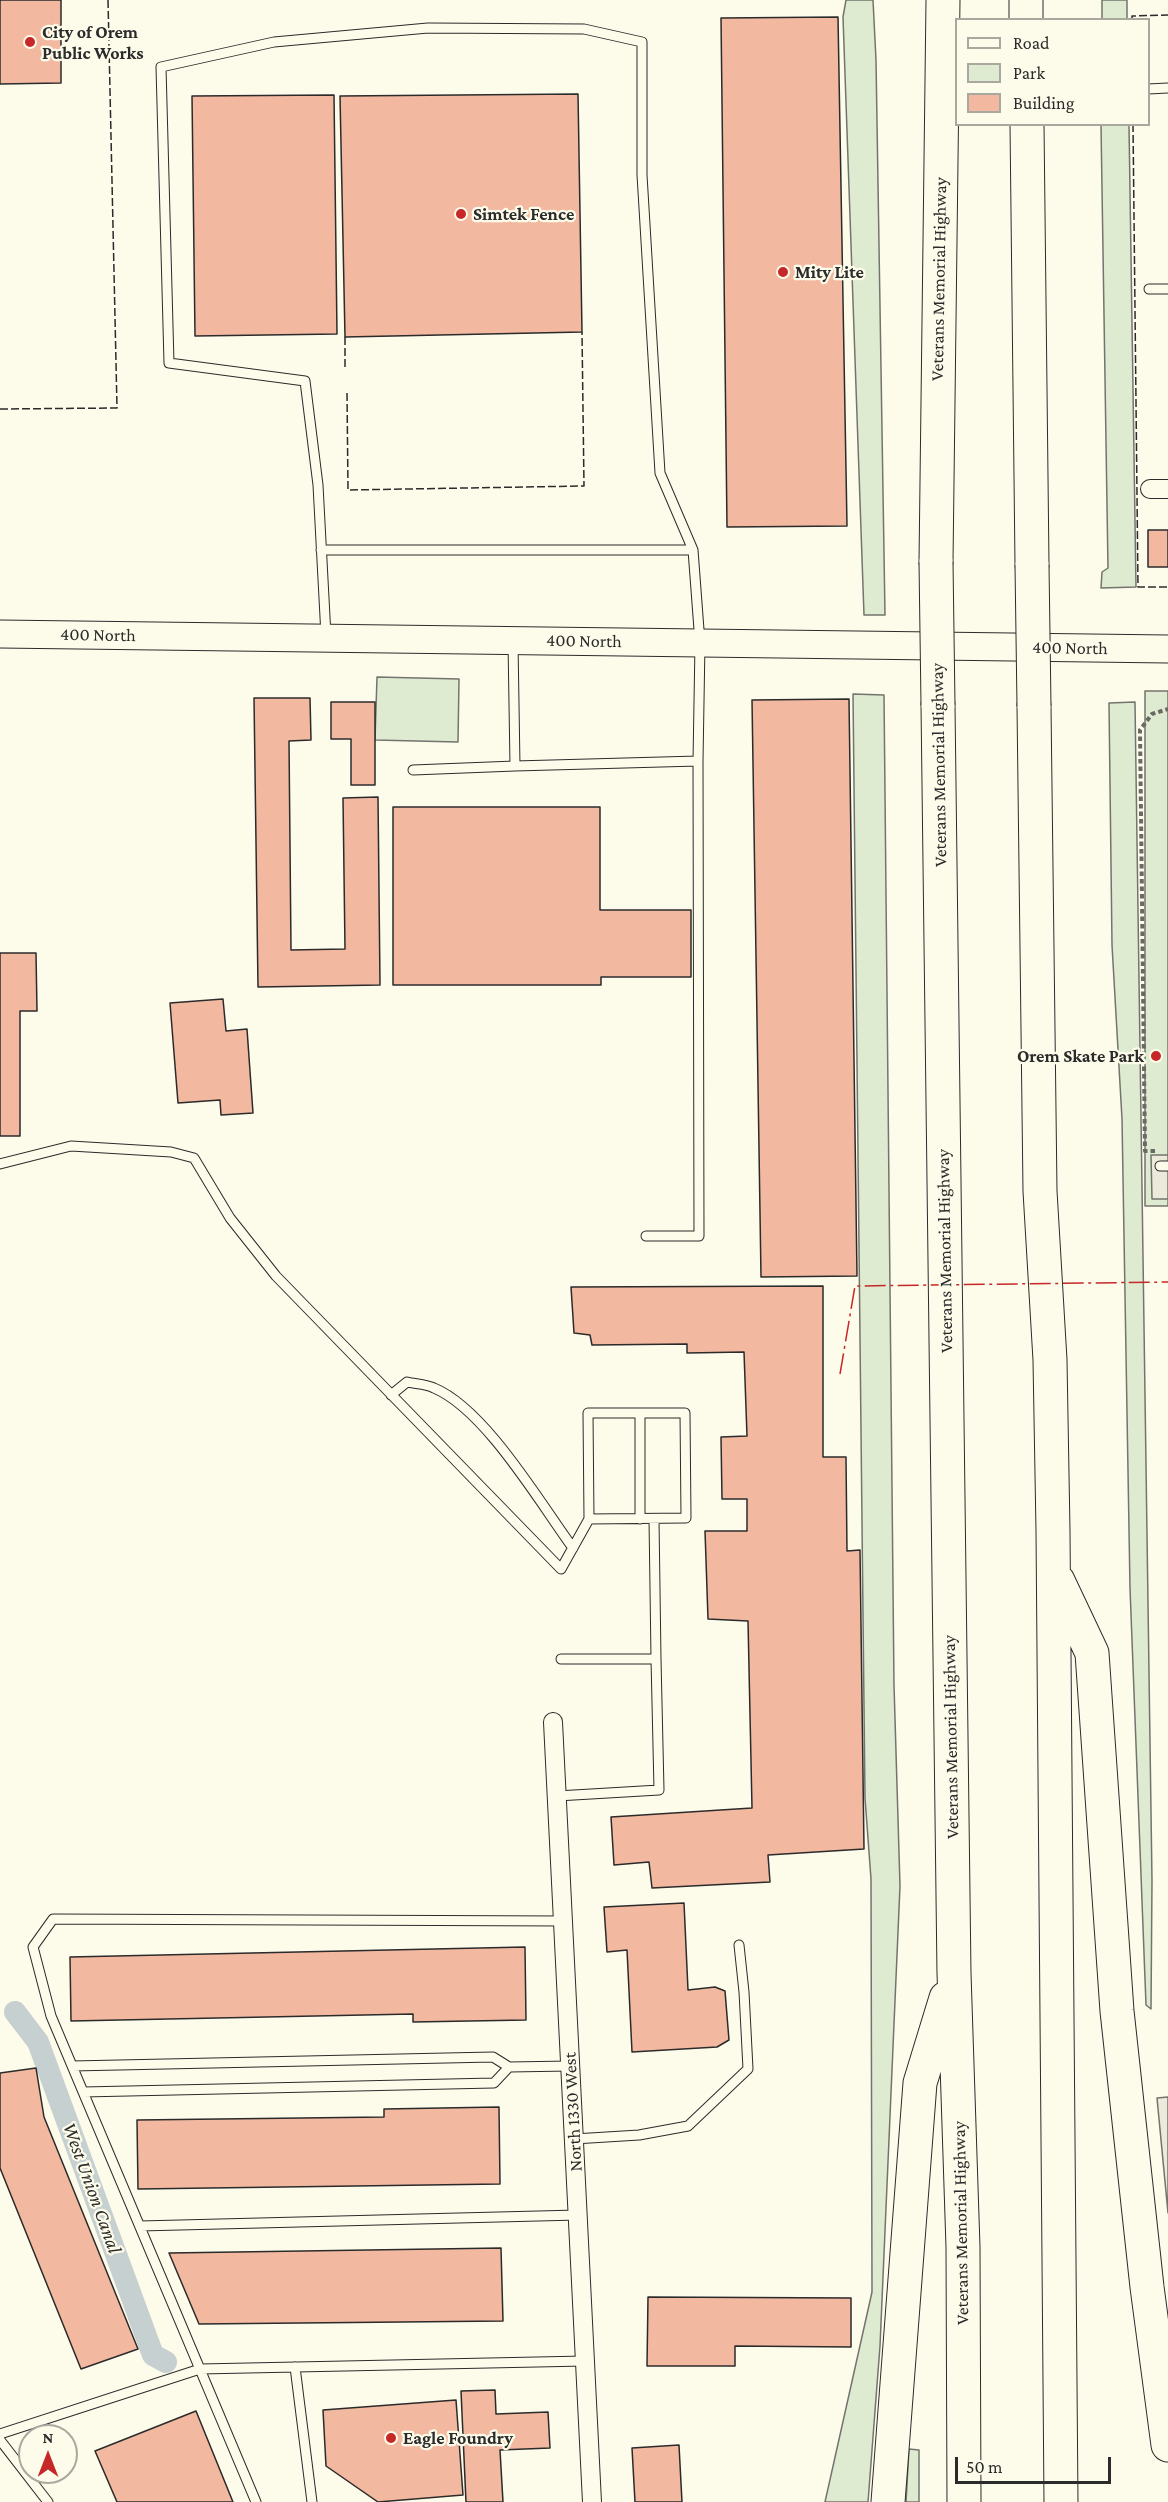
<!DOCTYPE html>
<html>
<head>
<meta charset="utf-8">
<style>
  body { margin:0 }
  #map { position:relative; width:1168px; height:2502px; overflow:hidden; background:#fdfbea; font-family:"Crimson Pro",serif }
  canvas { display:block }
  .legend { position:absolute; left:955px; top:18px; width:195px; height:108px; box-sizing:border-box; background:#fdfbea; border:2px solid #a9a89e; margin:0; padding:8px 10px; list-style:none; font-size:18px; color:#2b2b2b }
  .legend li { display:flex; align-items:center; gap:12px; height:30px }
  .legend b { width:30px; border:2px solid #a9a89e }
  .north { position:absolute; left:18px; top:2424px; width:60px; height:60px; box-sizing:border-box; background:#fdfbea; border:2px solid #a9a89e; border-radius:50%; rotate:0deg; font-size:16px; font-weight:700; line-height:24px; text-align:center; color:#2b2b2b }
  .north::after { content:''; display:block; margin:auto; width:21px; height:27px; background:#c62828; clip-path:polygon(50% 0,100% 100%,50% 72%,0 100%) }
  .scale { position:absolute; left:955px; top:2457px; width:156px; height:27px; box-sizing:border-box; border:3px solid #2b2b2b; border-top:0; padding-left:8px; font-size:18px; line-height:21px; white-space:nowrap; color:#2b2b2b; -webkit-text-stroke:4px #fdfbea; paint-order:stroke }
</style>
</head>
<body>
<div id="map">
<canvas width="1168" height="2502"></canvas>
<ul class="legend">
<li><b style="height:8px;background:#fdfbea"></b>Road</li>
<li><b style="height:16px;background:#deebd1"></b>Park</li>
<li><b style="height:16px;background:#f2b8a0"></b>Building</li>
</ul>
<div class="north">N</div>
<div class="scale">50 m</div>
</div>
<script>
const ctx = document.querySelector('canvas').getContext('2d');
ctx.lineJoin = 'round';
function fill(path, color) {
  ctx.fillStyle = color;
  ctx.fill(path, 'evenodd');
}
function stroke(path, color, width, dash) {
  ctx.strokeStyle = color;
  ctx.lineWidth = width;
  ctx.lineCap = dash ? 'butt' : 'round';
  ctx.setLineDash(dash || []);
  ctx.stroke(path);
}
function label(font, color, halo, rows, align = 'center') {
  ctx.font = font + ' "Crimson Pro",serif';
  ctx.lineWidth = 4.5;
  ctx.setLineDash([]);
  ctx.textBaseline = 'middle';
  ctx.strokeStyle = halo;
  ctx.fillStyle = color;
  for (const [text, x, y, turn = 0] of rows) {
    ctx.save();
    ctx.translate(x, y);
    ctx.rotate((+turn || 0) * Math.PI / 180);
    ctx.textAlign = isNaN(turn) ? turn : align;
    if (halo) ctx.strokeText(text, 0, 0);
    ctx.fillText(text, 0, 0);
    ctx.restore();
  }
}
const green = new Path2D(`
  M846,0H873L876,60L885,615H864L843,17Z
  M1102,0H1127V19H1102Z
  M1101,125H1129L1136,587L1101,588L1102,572L1108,568Z
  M377,677L459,679L458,742L375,740Z
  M1145,691H1168V1206H1145Z
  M853,694L884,695L894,1685L900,1886L880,2346L868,2502H825L872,2292L871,1879L865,1798Z
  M1135,702L1152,1880L1151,2009L1146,2005L1130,1588L1122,1119L1112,945L1109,703Z
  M909,2449L919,2450V2502H906Z`);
fill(green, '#deebd1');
stroke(green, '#74746e', 1.5);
const parking = new Path2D(`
  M1151,1155H1168V1199H1152Z
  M1168,2097V2213L1157,2098Z`);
fill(parking, '#eceadb');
stroke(parking, '#74746e', 1.5);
stroke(new Path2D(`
  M15,2012L38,2042L153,2355L166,2362`), '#c7d0d0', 22);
const building = new Path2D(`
  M0,0H61V83L0,84Z
  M838,17L847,526L727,527L721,18Z
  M578,94L582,332L345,337L340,96Z
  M334,95L337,334L195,336L192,96Z
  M1148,530H1168V567H1148Z
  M254,698H310L311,740L289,741L291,950L345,949L343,798L378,797L380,985L258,987Z
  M849,699L857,1276L761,1277L752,700Z
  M331,702H375V785H351V739H331Z
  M393,807H600V910H691V977H601V985H393Z
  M0,953H36L37,1011H20V1136H0Z
  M223,999L226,1031L247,1029L253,1113L221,1115L220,1100L178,1103L170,1003Z
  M823,1286V1457H846L847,1551L860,1550L864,1849L768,1855L770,1882L652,1888L649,1862L614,1865L611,1817L752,1808L748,1621L708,1619L705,1531H747V1499H722L721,1437L747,1436L744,1352L687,1353V1344L592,1345L590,1335L574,1333L571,1287Z
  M684,1903L688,1990L715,1987L725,1991L729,2040L717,2047L632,2052L627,1950L607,1952L604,1907Z
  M525,1947L526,2020L413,2022V2014L71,2021L70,1957Z
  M36,2068L44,2117L138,2349L81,2369L0,2168V2073Z
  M499,2107L500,2184L138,2189L137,2120L384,2117V2109Z
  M501,2248L503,2321L199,2324L169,2253Z
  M648,2297L851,2298V2347L735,2346V2366H647Z
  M495,2390L496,2414L548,2412L550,2448L500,2450L503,2502H466L461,2391Z
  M456,2400L463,2495L378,2502L326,2466L323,2410Z
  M196,2411L233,2502H117L95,2451Z
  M679,2445L682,2502H635L632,2448Z`);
fill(building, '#f2b8a0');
stroke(building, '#2b2b2b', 1.5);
const service = new Path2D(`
  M1148,89L1168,88
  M1149,289H1168
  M321,550H693
  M326,636L318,485L305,381L169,363L161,67L274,42L428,28L584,29L642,42V175L660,473L693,550L700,643L698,761L515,766L513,642
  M413,770L515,766
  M0,1164L71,1146L171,1152L194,1158L230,1218L276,1276L561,1569L589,1519L588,1413H685L686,1518L589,1519
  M1160,1166H1168
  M646,1236H699L698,761
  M391,1395L407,1382C415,1384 426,1384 434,1388C485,1409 540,1503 573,1548
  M640,1413V1519
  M561,1659H656L654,1519
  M557,1796L659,1790L656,1659
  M72,2066L493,2057L509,2067L570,2066
  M83,2092L494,2083L509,2067
  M574,2139L639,2135L688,2126L748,2069L744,1992L739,1945
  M140,2226L578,2215
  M295,2367L312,2502
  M0,2434L200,2369L585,2361
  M0,2440L48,2502
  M256,2502L51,2016L33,1947L53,1919L564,1921`);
const minor = new Path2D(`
  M1150,489H1168
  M553,1722L592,2502`);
const secondary = new Path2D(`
  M0,634L1168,649`);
const motorway = new Path2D(`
  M1026,0V20
  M1027,124L1032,565
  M936,562L943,0
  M938,705L954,1973L963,2247L964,2502
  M1034,706L1040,1191L1050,1360L1053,1531L1061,2502
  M1058,1581L1092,1653L1117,2011L1147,2287L1168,2445
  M888,2502L920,2083L946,1998`);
stroke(service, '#2b2b2b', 11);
stroke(minor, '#2b2b2b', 20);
stroke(secondary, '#2b2b2b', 29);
stroke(motorway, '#2b2b2b', 35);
stroke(new Path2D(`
  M1155,1151H1145L1140,730L1152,714L1168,709`), '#6a6964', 4, [4.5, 3]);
stroke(service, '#fdfbea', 9);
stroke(minor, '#fdfbea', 18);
stroke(secondary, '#fdfbea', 27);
stroke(motorway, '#fdfbea', 33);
const motorwayBridge = new Path2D(`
  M936,562L938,705
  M1032,565L1034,706`);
stroke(motorwayBridge, '#2b2b2b', 35, []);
stroke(motorwayBridge, '#fdfbea', 33);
stroke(new Path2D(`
  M1132,20V16L1168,15
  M1133,124L1138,587H1168
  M345,337V367
  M347,393L348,490L584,486L582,332
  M0,409L117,408L108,0`), '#2b2b2b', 1.5, [8, 3]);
stroke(new Path2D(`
  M840,1374L855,1286L1168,1282`), '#c62828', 1.5, [21, 4.5, 3, 4.5]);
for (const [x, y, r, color] of [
  [30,42,6,"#c62828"],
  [461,214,6,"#c62828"],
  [783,272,6,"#c62828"],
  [1156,1056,6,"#c62828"],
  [391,2438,6,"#c62828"]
]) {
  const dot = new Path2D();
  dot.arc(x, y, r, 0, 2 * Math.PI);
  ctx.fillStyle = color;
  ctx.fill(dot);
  stroke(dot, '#fdfbea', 2);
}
label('bold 18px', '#2b2b2b', '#fdfbea', [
  ["City of Orem",42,32],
  ["Public Works",42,53],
  ["Simtek Fence",473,214],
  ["Mity Lite",795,272],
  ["Orem Skate Park",1144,1056,"right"],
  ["Eagle Foundry",403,2438]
], 'left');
label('18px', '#2b2b2b', '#fdfbea', [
  ["Veterans Memorial Highway",939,279,-89],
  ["400 North",98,635,1],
  ["400 North",584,641,1],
  ["400 North",1070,648,1],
  ["Veterans Memorial Highway",939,765,-91],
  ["Veterans Memorial Highway",945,1251,-91],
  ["Veterans Memorial Highway",951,1737,-91],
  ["North 1330 West",573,2112,-93],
  ["Veterans Memorial Highway",961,2223,-91]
]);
label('italic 20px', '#2b2b2b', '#fdfbea', [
  ["West Union Canal",92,2188,70]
]);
</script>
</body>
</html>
